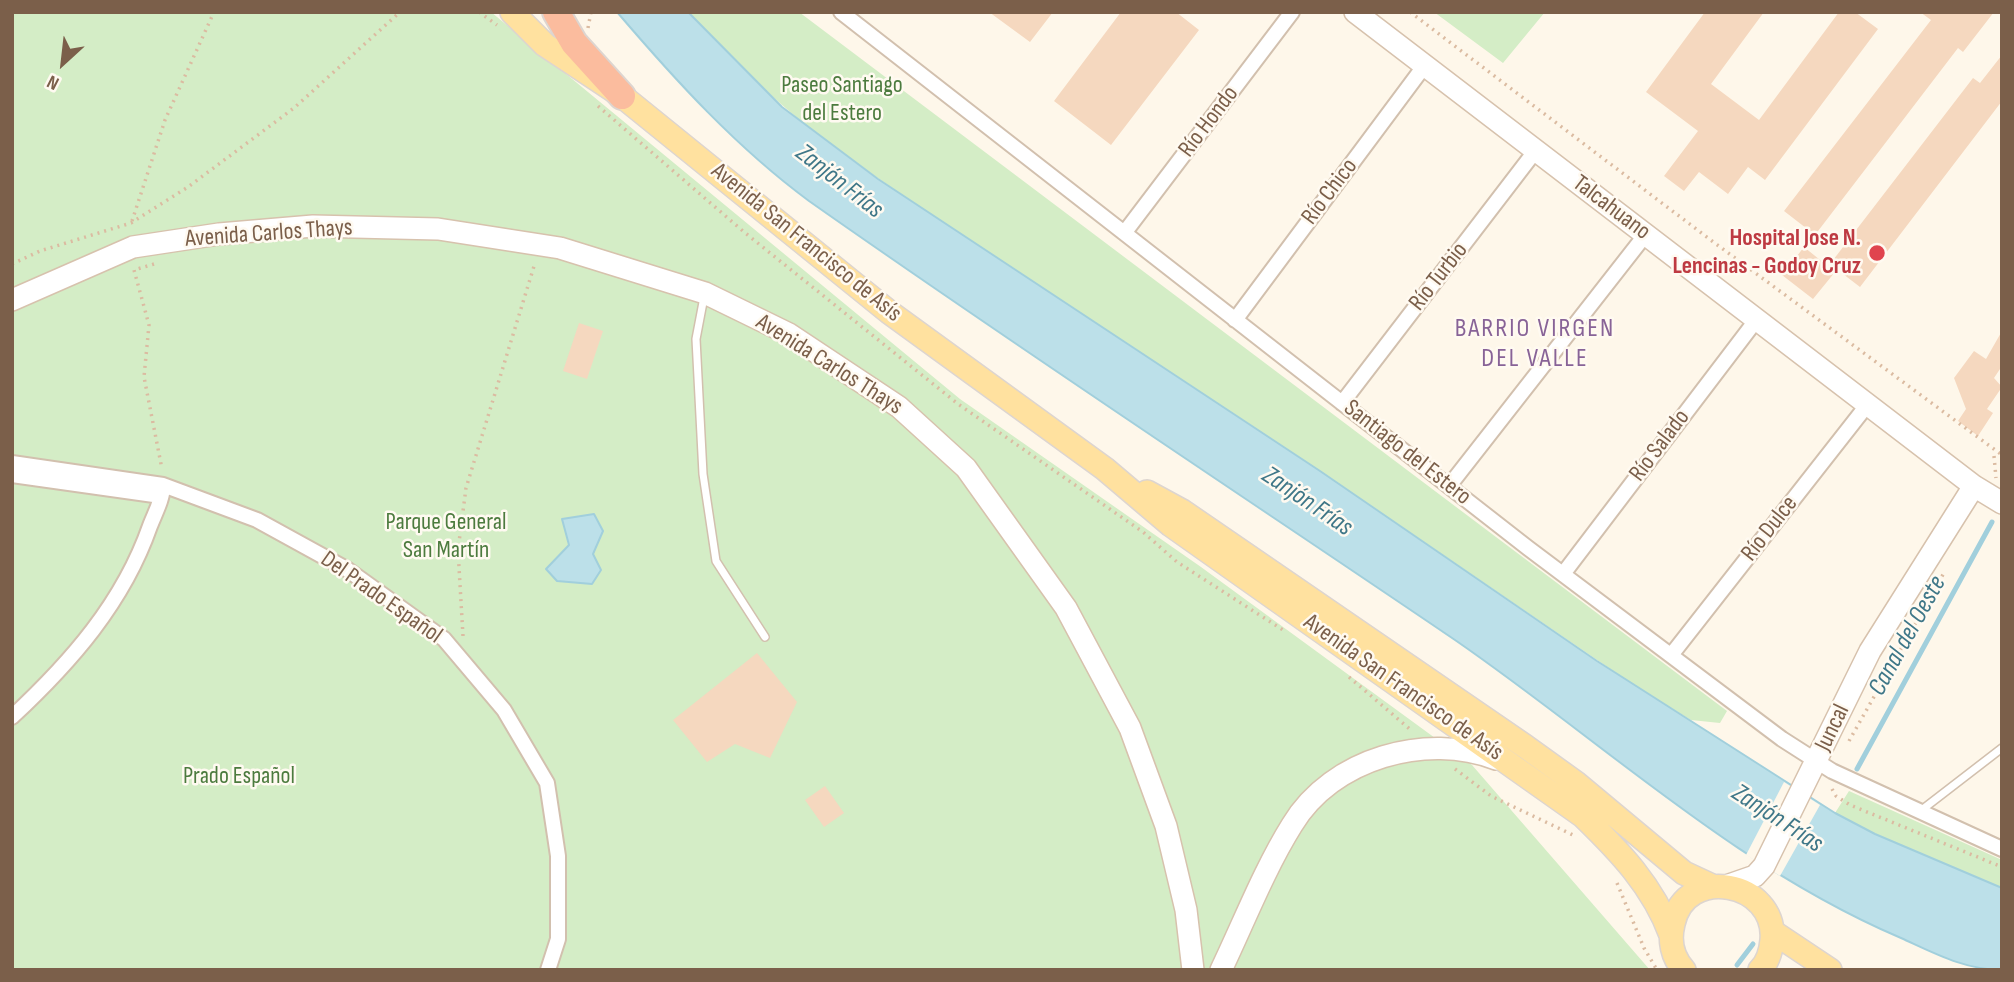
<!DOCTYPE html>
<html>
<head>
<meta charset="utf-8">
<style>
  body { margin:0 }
  #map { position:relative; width:2014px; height:982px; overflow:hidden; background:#fef7ea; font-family:"Sofia Sans Condensed",sans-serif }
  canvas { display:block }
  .frame { position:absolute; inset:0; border:14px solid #7b5f4a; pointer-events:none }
  .north { position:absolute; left:28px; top:28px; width:70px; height:70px; -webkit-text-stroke:5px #fffaf1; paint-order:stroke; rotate:207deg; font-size:19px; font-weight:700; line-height:28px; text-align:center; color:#7b5f4a }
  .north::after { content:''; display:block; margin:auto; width:24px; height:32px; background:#7b5f4a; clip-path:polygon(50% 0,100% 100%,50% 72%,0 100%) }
</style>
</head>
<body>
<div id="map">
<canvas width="2014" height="982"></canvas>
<div class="frame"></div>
<div class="north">N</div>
</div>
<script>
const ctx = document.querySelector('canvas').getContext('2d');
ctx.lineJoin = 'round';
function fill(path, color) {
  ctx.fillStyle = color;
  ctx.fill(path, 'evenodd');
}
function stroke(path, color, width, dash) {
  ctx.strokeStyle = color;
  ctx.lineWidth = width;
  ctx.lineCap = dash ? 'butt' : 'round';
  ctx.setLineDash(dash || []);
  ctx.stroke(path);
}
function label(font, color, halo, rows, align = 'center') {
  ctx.font = font + ' "Sofia Sans Condensed",sans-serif';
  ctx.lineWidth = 5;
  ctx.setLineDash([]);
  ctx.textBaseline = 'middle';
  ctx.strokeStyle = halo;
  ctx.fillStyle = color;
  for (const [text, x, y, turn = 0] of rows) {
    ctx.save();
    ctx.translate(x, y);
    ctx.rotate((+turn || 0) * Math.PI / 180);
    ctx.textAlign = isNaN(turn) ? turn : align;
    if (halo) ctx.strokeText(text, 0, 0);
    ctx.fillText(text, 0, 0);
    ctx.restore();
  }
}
fill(new Path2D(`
  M12,12H491L960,399L1201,567L1472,765L1650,970H12Z
  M688,12H799L1727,711L1720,723L1691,720L1644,692L1320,471L939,221L818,136L744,72Z
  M1434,12H1545L1503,63Z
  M1849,791L2002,860V888L1875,834L1835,813Z`), '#d4edc6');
const water = new Path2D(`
  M617,12H688L782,107L878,179L1320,471L1597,661L1835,813L1875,834L2002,888V970C1965,970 1934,953 1901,938C1734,867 1603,742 1455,640C1240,494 1022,351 809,201C736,147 676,81 617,12Z
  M594,514L603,531L593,554L601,570L592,584L557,581L546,569L569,545L562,519Z`);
fill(water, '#bce0e9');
stroke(water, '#a1cfdc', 2);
fill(new Path2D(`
  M1784,782L1820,805L1780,876L1746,855Z`), '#fef7ea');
stroke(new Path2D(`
  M1857,769L1992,522
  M1737,965L1753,944`), '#a1cfdc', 5);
fill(new Path2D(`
  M989,12H1053L1030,42Z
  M1121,12H1176L1199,30L1111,145L1054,101Z
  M1705,12H1764L1711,84L1759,120L1839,12H1855L1878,29L1765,180L1748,167L1728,194L1699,172L1684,191L1664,176L1698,131L1646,92Z
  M1920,12H1994L1963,52L1958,48L1815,235L1784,211L1931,20Z
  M2002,55V101L1860,287L1830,264L1973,78L1980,83Z
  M1804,247L1835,272L1813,299L1782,275Z
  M579,323L603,331L587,379L563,371Z
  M2002,331V366L1994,378L2002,387L1987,409L1993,413L1978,436L1958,421L1966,409L1954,378L1974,351L1986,359Z
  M757,653L797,702L770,758L735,744L707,762L673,720Z
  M825,786L844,813L824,827L805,800Z`), '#f5d8bf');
const lane = new Path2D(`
  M704,297L696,339L703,474L716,561L765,637
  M1919,812L2002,748`);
const street = new Path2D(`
  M841,12L1528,548L1782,739L1832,771L2002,849
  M1125,232L1292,12
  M1235,320L1425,65
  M1342,403L1536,150
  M12,463L163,485L257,520L348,570L444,639L504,710L547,783L558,856V939L548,970
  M12,475L161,496
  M1449,486L1646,234
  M1563,574L1757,319
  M1672,654L1868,404
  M12,717C71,662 123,603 150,526C155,513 163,499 163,485`);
const secondary = new Path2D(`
  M1355,12L1974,486L2002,503
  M12,300L133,247L219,234L313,226L438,229L560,248L705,293L789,334L899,407L966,468L1066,608L1130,728L1166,826L1186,910L1193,970
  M1729,885L1755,876L1764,866L1870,651L1974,486
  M1221,970C1244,922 1264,870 1292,825C1332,758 1427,732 1496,759`);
const primary = new Path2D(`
  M512,12L545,45L622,96L889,312L1105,469L1171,525L1583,816C1619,851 1653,886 1671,935
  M1147,492L1182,511L1526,747L1576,783L1684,873L1712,886
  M1773,932L1830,970
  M1684,970C1672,957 1669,940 1673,924C1685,864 1777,881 1772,940C1771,951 1768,962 1760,970`);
const highway = new Path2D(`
  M556,12L574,43L622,96`);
stroke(lane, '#d2c0ae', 10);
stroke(street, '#d2c0ae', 18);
stroke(secondary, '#d7c2ad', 24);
stroke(primary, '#ddd5d0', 26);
stroke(highway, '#ddd5d0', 30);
stroke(new Path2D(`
  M479,12L497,25
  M1410,12L1712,241L2002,455
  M588,28L591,12
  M598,106L744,232L958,404L1143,532L1177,562L1283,630
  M132,221L165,120L214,12
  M12,264L40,251L131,223L188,187L294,108L400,12
  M154,264L134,270L149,325L144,377L162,469
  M1994,456L1996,478
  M463,636L458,550L466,488L535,263
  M1349,677L1412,731
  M1849,741L1945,571
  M1455,769L1491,796L1573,835
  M1832,789L1836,796L1850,805L2002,867
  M1617,883L1644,948L1657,970`), '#dbbba1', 3.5, [2, 5]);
stroke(lane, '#fff', 7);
stroke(street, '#fff', 14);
stroke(secondary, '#fff', 21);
stroke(primary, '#ffe19f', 23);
stroke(highway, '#fbbc9e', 26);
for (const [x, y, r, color] of [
  [1877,253,9,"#e0444e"]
]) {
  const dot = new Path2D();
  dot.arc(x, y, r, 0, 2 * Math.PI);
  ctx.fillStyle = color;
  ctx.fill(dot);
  stroke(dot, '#fffaf1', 2.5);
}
label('24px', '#4c7b3e', '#fffaf1', [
  ["Paseo Santiago",842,86],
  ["del Estero",842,114],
  ["Parque General",446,523],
  ["San Martín",446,551],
  ["Prado Español",239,777]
]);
label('24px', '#7b5f4a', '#fffaf1', [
  ["Río Hondo",1209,122,-53],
  ["Río Chico",1330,192,-53],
  ["Talcahuano",1611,208,37],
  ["Avenida Carlos Thays",269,234,-4],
  ["Avenida San Francisco de Asís",806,243,39],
  ["Río Turbio",1439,277,-52],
  ["Avenida Carlos Thays",829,365,32],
  ["Río Salado",1660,446,-53],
  ["Santiago del Estero",1407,453,38],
  ["Río Dulce",1770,529,-52],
  ["Del Prado Español",381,598,35],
  ["Avenida San Francisco de Asís",1403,688,35],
  ["Juncal",1833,728,-64]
]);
label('bold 24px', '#be3a42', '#fffaf1', [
  ["Hospital Jose N.",1861,239],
  ["Lencinas - Godoy Cruz",1861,267]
], 'right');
label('italic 26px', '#3f7788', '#fffaf1', [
  ["Zanjón Frías",839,182,38],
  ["Zanjón Frías",1307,502,34],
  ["Canal del Oeste",1908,636,-61],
  ["Zanjón Frías",1777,819,33]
]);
ctx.letterSpacing = '2px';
label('26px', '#886397', '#fffaf1', [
  ["BARRIO VIRGEN",1535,329],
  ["DEL VALLE",1535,359]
]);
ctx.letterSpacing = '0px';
</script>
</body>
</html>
